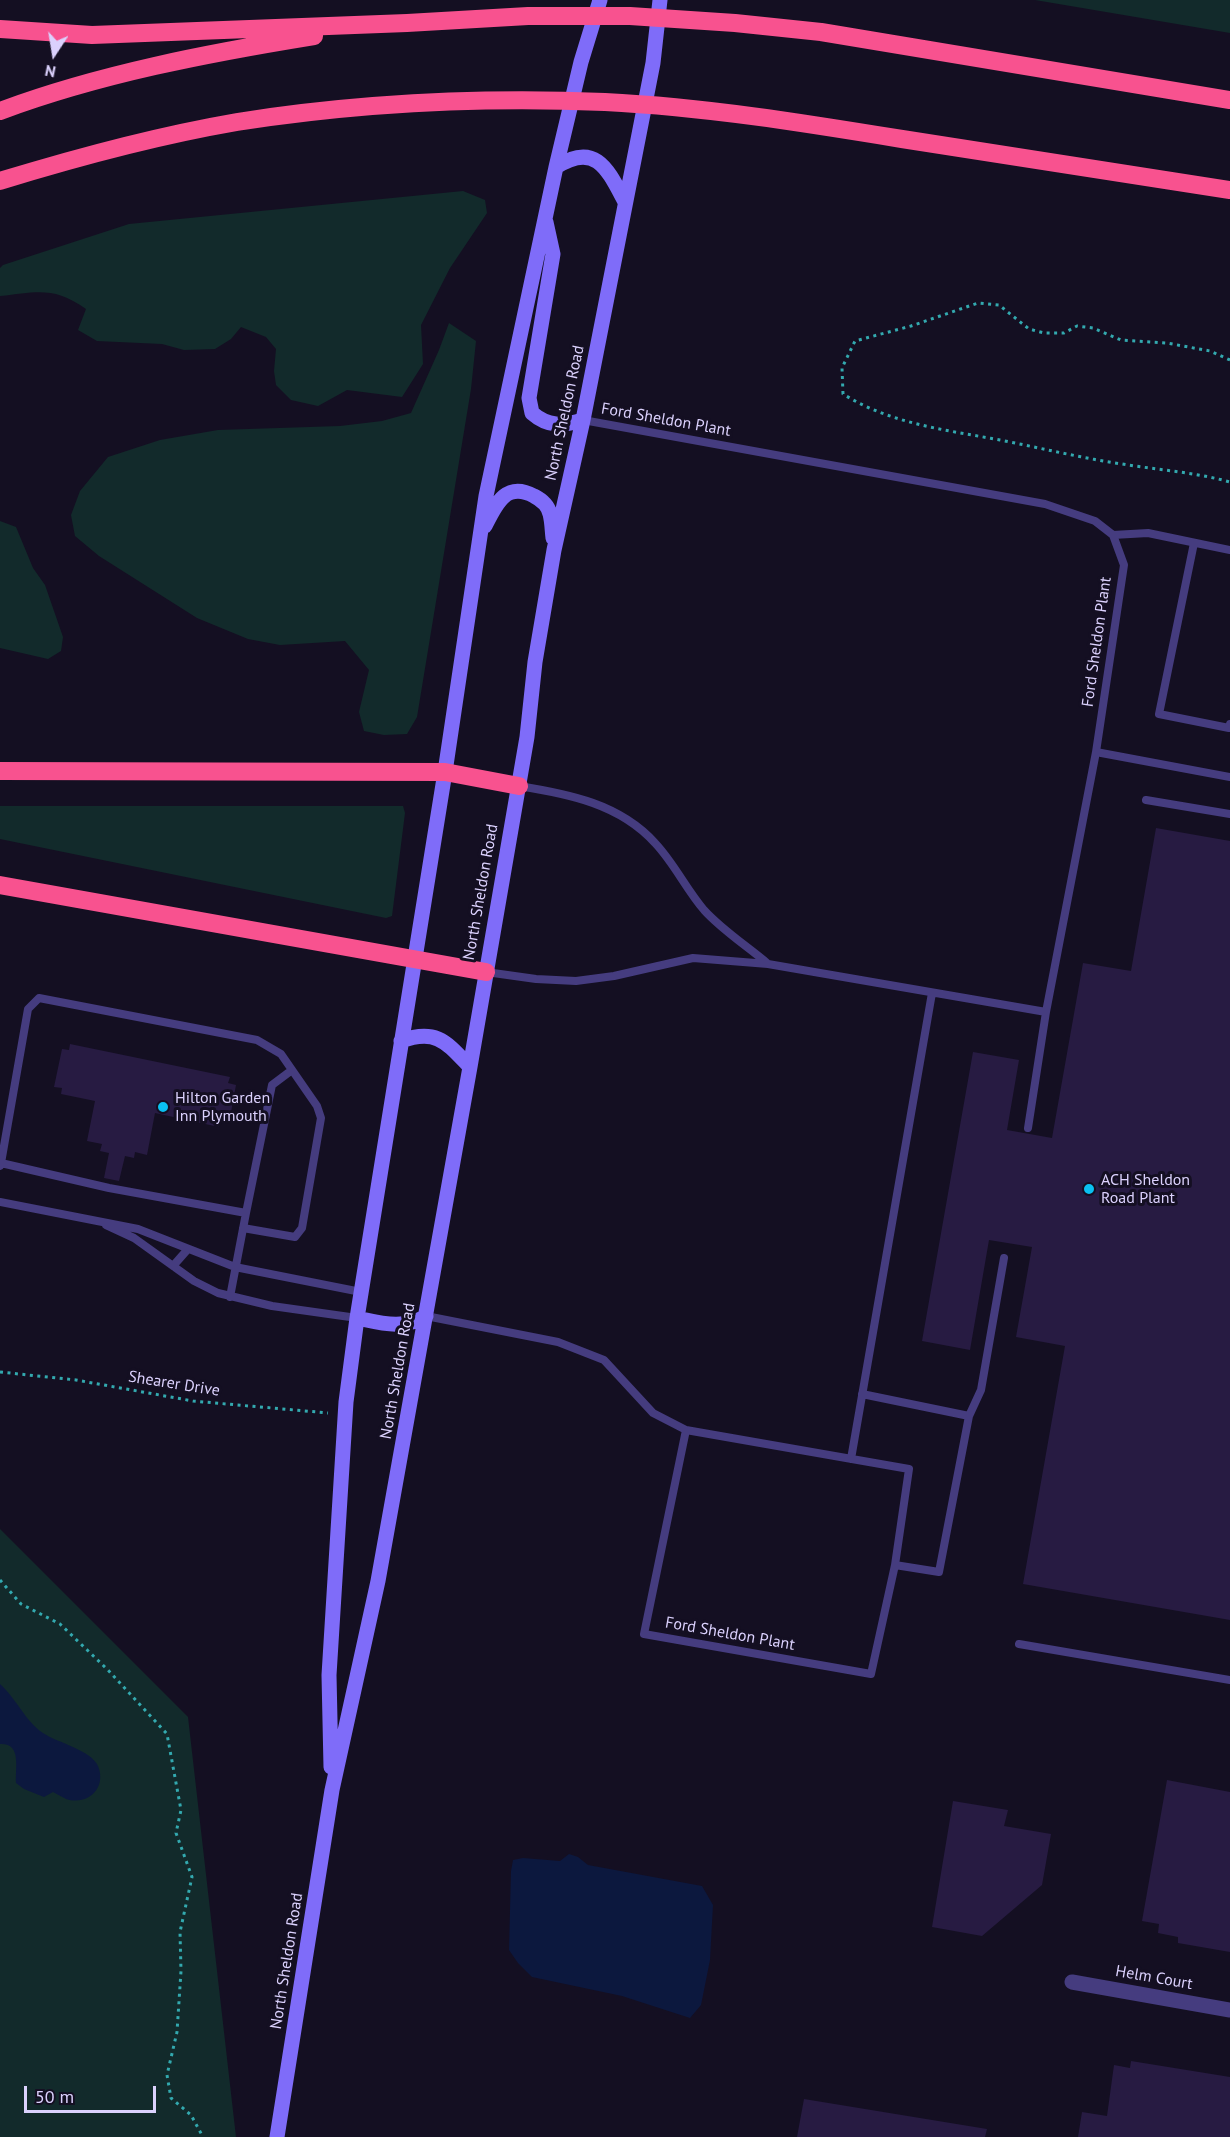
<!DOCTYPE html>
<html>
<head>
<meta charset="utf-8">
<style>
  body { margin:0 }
  #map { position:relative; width:1230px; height:2137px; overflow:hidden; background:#140f22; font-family:"PT Sans",sans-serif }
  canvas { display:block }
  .north { position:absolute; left:24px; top:24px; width:60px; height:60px; -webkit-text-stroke:4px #140f22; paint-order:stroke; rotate:192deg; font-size:16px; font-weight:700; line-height:24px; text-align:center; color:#dbd1fd }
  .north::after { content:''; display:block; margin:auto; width:21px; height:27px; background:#dbd1fd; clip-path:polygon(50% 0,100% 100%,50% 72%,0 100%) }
  .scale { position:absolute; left:24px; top:2086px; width:132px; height:27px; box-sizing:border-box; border:3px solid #dbd1fd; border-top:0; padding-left:8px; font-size:18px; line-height:21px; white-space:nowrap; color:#dbd1fd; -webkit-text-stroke:4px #140f22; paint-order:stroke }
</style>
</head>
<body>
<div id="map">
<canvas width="1230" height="2137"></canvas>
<div class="north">N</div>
<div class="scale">50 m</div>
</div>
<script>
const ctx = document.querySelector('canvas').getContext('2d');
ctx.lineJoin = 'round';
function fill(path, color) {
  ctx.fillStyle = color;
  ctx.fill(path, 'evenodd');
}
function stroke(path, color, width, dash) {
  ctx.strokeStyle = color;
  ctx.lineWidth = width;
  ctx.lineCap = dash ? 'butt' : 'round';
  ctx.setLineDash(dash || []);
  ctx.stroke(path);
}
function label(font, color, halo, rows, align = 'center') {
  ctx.font = font + ' "PT Sans",sans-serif';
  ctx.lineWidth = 6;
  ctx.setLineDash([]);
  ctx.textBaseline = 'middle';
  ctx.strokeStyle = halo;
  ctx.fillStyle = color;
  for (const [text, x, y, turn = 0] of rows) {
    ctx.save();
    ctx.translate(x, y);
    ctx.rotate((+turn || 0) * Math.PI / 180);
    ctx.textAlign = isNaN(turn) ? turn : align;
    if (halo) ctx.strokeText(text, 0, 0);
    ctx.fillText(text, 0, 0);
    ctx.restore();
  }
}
fill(new Path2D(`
  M1035,0H1230V33Z
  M463,191L485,200L487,213L450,268L421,325L423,364L402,397L347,390L318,406L291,400L276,385L274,371L276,349L266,337L241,327L231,339L215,349L184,350L162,344L97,341L78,330L86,309C54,286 37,292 0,296V268L3,265L129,224Z
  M449,323L476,341L471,389L417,717L407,734L384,735L364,731L359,712L369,670L345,641L280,645L248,639L197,618L99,556L75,536L71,515L80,491L108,457L160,440L218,430L340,426L382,421L411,413L439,350Z
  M0,521L16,527L33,568L45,585L63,637L61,651L48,659L0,648Z
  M0,806H403L405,813L392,916L386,918L0,839Z
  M0,1529L188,1717L236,2137H0Z`), '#122a2b');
fill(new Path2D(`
  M0,1684C16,1698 25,1721 43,1733C58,1743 91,1750 98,1766C107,1788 88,1806 66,1799C62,1797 57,1794 53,1792L44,1797L24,1789L16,1783C15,1768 22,1743 0,1744Z
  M569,1854L578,1857L588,1865L702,1886L713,1905L710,1960L701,2005L690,2018L622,1996L532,1977L518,1963L509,1950L511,1871L513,1860L523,1858L560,1861Z`), '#0c183e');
fill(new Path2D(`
  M1156,828L1230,841V1620L1023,1584L1065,1346L1016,1337L1032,1247L989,1240L970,1350L922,1341L973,1052L1019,1060L1007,1130L1052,1138L1083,963L1131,971Z
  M70,1044L230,1077L228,1083L236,1085L229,1123L220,1121L219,1127L155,1113L147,1155L135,1152L134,1158L125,1156L119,1181L104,1178L109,1153L100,1151L102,1144L87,1141L95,1101L61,1094L62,1088L54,1087L62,1049L69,1050Z
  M1167,1780L1230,1792V1952L1178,1943V1937L1158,1933L1159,1924L1142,1921Z
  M953,1801L1008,1810L1004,1826L1051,1834L1042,1885L982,1936L932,1927Z
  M1131,2061L1230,2077V2137H1078L1082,2112L1107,2116L1114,2065L1130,2068Z
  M804,2099L987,2129L985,2137H797Z`), '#271b42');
stroke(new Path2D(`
  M1230,360L1210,351L1167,343L1121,340L1093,328L1077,326L1064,333H1044L1029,329L999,305L978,303L911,326L855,341L842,368L843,394C891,424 946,430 1000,440C1041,448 1081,458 1122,464C1158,470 1194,472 1230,482
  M0,1372L76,1380L193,1401L328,1413
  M0,1580L21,1604L60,1624L108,1670L167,1734L181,1810L176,1833L192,1877L180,1932L181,1971L177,2032L167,2075L171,2098L191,2115L203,2137`), '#33a9af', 3, [3, 4.5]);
stroke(new Path2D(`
  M1113,535L1148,533L1230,550
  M1194,543L1159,714L1229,728L1230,724
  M1096,752L1230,777
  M519,786C569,794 620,804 655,843C674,863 686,889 704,910C722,930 747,946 767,963
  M1146,800L1230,814
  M486,972L536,979L576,981L614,976L693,958L768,964L1046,1012L1096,752L1124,565L1113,535L1095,521L1045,504L583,420
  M1028,1128L1046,1012
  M1,1163L28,1009L39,998L257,1040L281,1054L317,1106L321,1118L302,1228L295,1237L243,1228
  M0,1166L1,1163L109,1188L246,1213L230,1297
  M0,1202L138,1229L235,1267L361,1292
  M246,1213L272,1085L292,1070
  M106,1225L134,1238L194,1281L218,1293L272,1306L357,1318
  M173,1266L188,1249
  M426,1316L558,1342L604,1360L653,1413L686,1430L909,1469L895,1565L939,1572L969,1416L862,1394
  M969,1416L981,1390L1004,1258
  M686,1430L644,1634L871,1674L895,1565
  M851,1459L932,993
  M1019,1644L1230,1680`), '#453c7f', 8);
stroke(new Path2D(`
  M1072,1982L1230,2010`), '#453c7f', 15);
stroke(new Path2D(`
  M556,167C596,141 608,170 625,202
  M546,222L553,254L529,398L532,413C548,427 563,426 583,420
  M485,526C496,504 506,481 534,496C542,500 548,505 550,514C552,521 552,530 553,538
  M401,1041C437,1028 447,1043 470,1067
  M357,1318C381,1323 404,1330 426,1316
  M331,1767L329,1675L346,1402L357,1318L445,772L486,496L556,167L581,62L600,0
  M277,2137L332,1790L378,1581L470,1067L527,737L535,662L554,550L583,420L653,63L660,0`), '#7f6cf9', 15);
stroke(new Path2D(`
  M0,29L92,35L407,23L528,16H630L735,23L821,32L1230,100
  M0,111C99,74 209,53 314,36
  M0,181C78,157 156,136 237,122C358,103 482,97 605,102C705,107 804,123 902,139C1012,156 1121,173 1230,190
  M0,771L445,772L519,786
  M0,885L486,972`), '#f8528f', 18);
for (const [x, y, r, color] of [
  [163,1107,6,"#0ac0f0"],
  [1089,1189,6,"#0ac0f0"]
]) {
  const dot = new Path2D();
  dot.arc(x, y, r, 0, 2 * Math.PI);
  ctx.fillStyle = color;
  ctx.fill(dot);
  stroke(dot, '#140f22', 2);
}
label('16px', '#dbd1fd', '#140f22', [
  ["North Sheldon Road",565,413,-78],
  ["Ford Sheldon Plant",666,420,10],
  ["Ford Sheldon Plant",1097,642,-82],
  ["North Sheldon Road",481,892,-80],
  ["North Sheldon Road",398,1371,-80],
  ["Shearer Drive",174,1384,9],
  ["Ford Sheldon Plant",730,1634,10],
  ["North Sheldon Road",287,1961,-81],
  ["Helm Court",1154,1978,10]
]);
label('16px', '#dbd1fd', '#140f22', [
  ["Hilton Garden",175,1098],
  ["Inn Plymouth",175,1116],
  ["ACH Sheldon",1101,1180],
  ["Road Plant",1101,1198]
], 'left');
</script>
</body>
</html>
